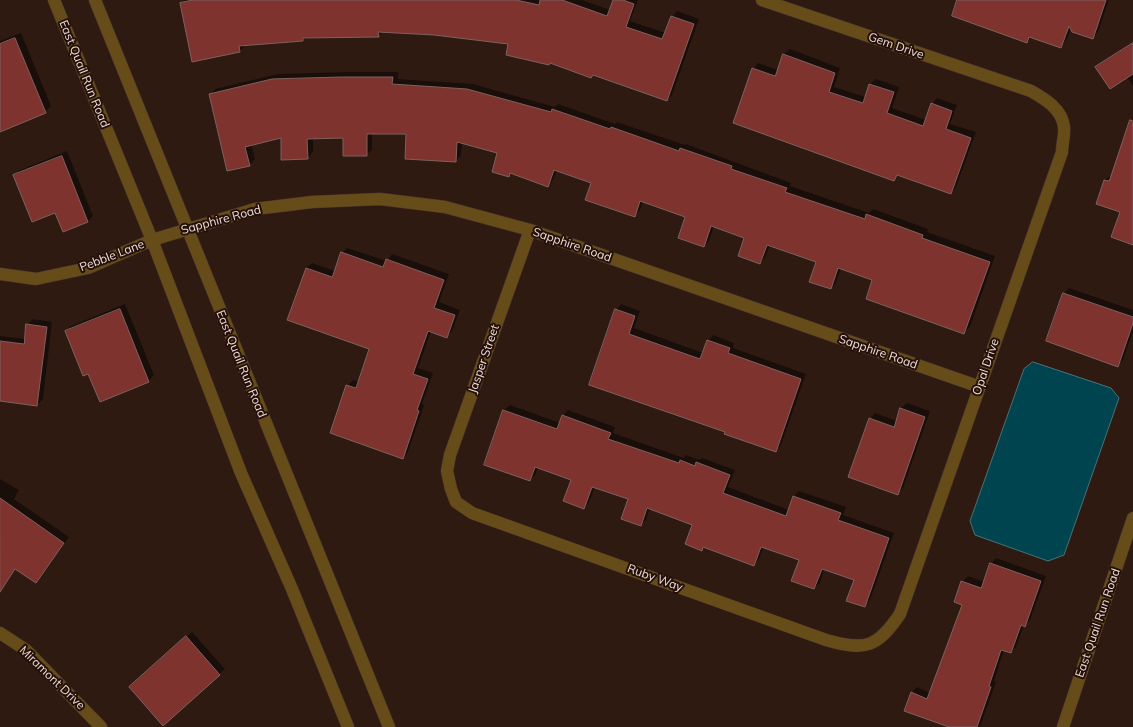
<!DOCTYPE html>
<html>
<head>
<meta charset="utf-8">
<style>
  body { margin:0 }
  canvas { display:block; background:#2f1a12 }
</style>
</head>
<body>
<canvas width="1133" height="727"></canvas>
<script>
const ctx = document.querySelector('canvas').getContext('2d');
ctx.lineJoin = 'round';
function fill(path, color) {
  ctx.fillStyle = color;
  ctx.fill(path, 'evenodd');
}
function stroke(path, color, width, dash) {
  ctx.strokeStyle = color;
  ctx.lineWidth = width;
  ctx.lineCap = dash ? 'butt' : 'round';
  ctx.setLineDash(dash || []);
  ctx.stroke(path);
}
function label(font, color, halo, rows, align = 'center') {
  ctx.font = font + ' Mulish,sans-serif';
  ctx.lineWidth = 4;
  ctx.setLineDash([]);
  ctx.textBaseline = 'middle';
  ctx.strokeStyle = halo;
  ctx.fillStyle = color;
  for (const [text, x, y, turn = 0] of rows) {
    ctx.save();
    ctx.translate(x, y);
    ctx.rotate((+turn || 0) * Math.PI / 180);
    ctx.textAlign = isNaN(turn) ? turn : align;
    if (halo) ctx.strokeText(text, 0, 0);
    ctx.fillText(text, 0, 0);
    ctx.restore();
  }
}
const water = new Path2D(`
  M1033,362L1111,388L1119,398L1064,555L1048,561L975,535L970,521L1024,369Z`);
fill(water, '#00444f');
stroke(water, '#477278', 1);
fill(new Path2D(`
  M184,0H582L610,10L614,0H638L630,21L666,33L672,17L677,11L699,19L672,95L667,100L594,74L551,62L549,64L510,43L434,34L383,31L378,36L307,37L303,40L246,45L240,51L181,3Z
  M959,0H1109L1098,32L1093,37L1071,28L1067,39L1062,45L1032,37L1027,42Z
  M21,33L51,106L45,112L0,130V41Z
  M1133,42V86L1127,77L1100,66Z
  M790,49L840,68L834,87L866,97L870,84L876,79L899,87L892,108L926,120L932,104L937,98L957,105L950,124L976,132L956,187L951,193L899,175L894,180L753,69L758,63L778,70L784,54Z
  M348,72H398V79L473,84L555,107L558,104L615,124L617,122L685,145L686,144L791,183L790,186L869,213L873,209L928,229L927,232L995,256L970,327L964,332L873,280L841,268L836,283L831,288L817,261L770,245L765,258L760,263L746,237L714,226L709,241L703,246L686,216L643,201L640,210L634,216L593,182L557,170L553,180L548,186L511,173L509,176L498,153L462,142L461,156L455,161L407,133H372V150L366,155L344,137L313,138V152L308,158L282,137L251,144L255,159L249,165L210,95L215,89L278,74Z
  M1133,123V244L1121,211L1097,203L1105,180L1112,175Z
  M67,151L93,216L88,221L64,231L56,212L14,176L20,170Z
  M347,248L387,261L392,254L449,274L439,302L460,310L452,331L446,337L431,331L418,368L433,373L422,404L424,405L408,452L402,458L347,386L353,380L359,382L370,348L306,268L312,263L335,271L342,253Z
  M1069,288L1133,310V331L1123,360L1117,365L1064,293Z
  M125,304L154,375L149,381L100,401L89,372L66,331L71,326Z
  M621,304L640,311L634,328L703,353L708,341L713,335L734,343L733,348L806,374L781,445L776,451L726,431L590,384L616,310Z
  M33,319L52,322L43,399L37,405L0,400V336L26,339L27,325Z
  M907,403L930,411L903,488L898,493L870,419L875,413L897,421L901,408Z
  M510,405L560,423L563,416L568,410L615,427L613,433L684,458L686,455L699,460L702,458L735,470L728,487L789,510L794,496L799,491L846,507L843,515L894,533L870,600L864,606L855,580L824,569L820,583L814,588L800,559L764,546L759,559L754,565L704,547L701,550L693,524L650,508L646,520L640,525L629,499L595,487L589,502L584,508L572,479L538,467L535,475L530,480L485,464L504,410Z
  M0,479L19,490L14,499L69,537L36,582L16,569L7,582L2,587L0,586Z
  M996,558L1046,576L1030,620L1024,625L1016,647L1011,652L1004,650L994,681L996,682L980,727H952L911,693L917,687L930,693L963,604L962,582L968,576L984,582L991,564Z
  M192,632L225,669L163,724L136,682Z`), '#0007');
const building = new Path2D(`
  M193,0H516L539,5L540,0H562L607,16L613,0H623L634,4L626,27L662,39L671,16L694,24L667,101L593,75L591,78L550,63L549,65L506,55L508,44L434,35L378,32L379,37L303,38V41L239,46L240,52L192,62L180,3Z
  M957,0H1106L1093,39L1072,32L1069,26L1061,48L1029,37L1027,43L952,16Z
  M15,38L46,113L0,132V44Z
  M1133,43V74L1110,89L1095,67Z
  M783,54L835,73L829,92L863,103L869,84L894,92L887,113L923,126L931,103L952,111L946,129L971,138L951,194L897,175L894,181L733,123L752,68L775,76Z
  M342,77H393L392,84L467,89L551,112L552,109L610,129L611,127L679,151L680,148L732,166L731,169L787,188L785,192L865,219L866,214L923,235L922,238L990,262L964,334L866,299L872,280L838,268L831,289L809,282L816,262L767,245L760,264L738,256L744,238L711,226L704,247L678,238L685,217L640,201L635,217L585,200L591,183L554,170L548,187L510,173L509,177L492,172L497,153L457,142L456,162L405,159L406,134H367V156H343V138L307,139L308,159L281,160V138L245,147L250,166L227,171L209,94L272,79Z
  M1130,120L1133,121V245L1111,237L1120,212L1096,204L1104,180L1109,181Z
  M62,156L88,222L63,232L55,213L32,222L13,175Z
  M341,252L383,267L386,259L444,280L434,308L455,315L447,338L428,331L413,374L428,379L417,410L419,411L403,459L330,433L346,385L356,388L369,349L287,320L306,268L332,277Z
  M1063,293L1133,317V323L1118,367L1046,341Z
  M120,309L149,382L100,402L88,374L83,376L65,331Z
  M615,309L635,316L629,334L700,359L707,340L730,348L728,353L801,379L776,452L724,434L725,432L589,385Z
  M26,324L47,327L37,406L0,401V341L24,344Z
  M900,408L925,417L898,495L848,477L869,418L894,427Z
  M503,410L557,429L562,415L611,433L608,439L679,463L680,460L695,466L696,462L730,475L723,493L786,516L793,496L841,513L838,520L889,538L865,607L846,601L854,580L822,569L814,589L791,581L799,560L761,547L754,566L703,547L702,551L685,544L692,525L647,508L641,526L621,519L628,499L592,487L584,509L563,501L571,480L535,467L530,481L484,465Z
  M0,498L64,543L36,583L15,569L0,592Z
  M990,563L1041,581L1025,627L1021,625L1011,653L1001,650L989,686L991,687L977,727H949L904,711L911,692L927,699L962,605L954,602L961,581L981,588Z
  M186,636L220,675L163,726L129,687Z`);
fill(building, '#7f332e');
stroke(building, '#7d615e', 1);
const minor = new Path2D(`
  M54,0L152,240L241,473L292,589L348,727
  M95,0L389,727
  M530,230L450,455L447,471L451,489L456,502L472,513L826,640C865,651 877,648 900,614L1062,152C1062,144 1065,134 1064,127C1062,109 1045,99 1031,91L762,0
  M0,274L36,279L88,268L152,240L255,209L312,202L380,199L445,207L530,230L980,387
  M0,633L26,650L101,727
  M1063,727L1133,518`);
stroke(minor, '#4a352e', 13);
stroke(minor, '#654c19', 12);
label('12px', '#edddd8', '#251009', [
  ["Gem Drive",896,46,19],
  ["East Quail Run Road",84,74,68],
  ["Sapphire Road",221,220,-15],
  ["Sapphire Road",572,245,19],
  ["Pebble Lane",112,256,-21],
  ["Sapphire Road",878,352,19],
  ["Jasper Street",484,359,-71],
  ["East Quail Run Road",241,364,68],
  ["Opal Drive",986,367,-71],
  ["Ruby Way",655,578,20],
  ["East Quail Run Road",1098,623,-71],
  ["Miramont Drive",52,678,44]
]);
</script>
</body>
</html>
